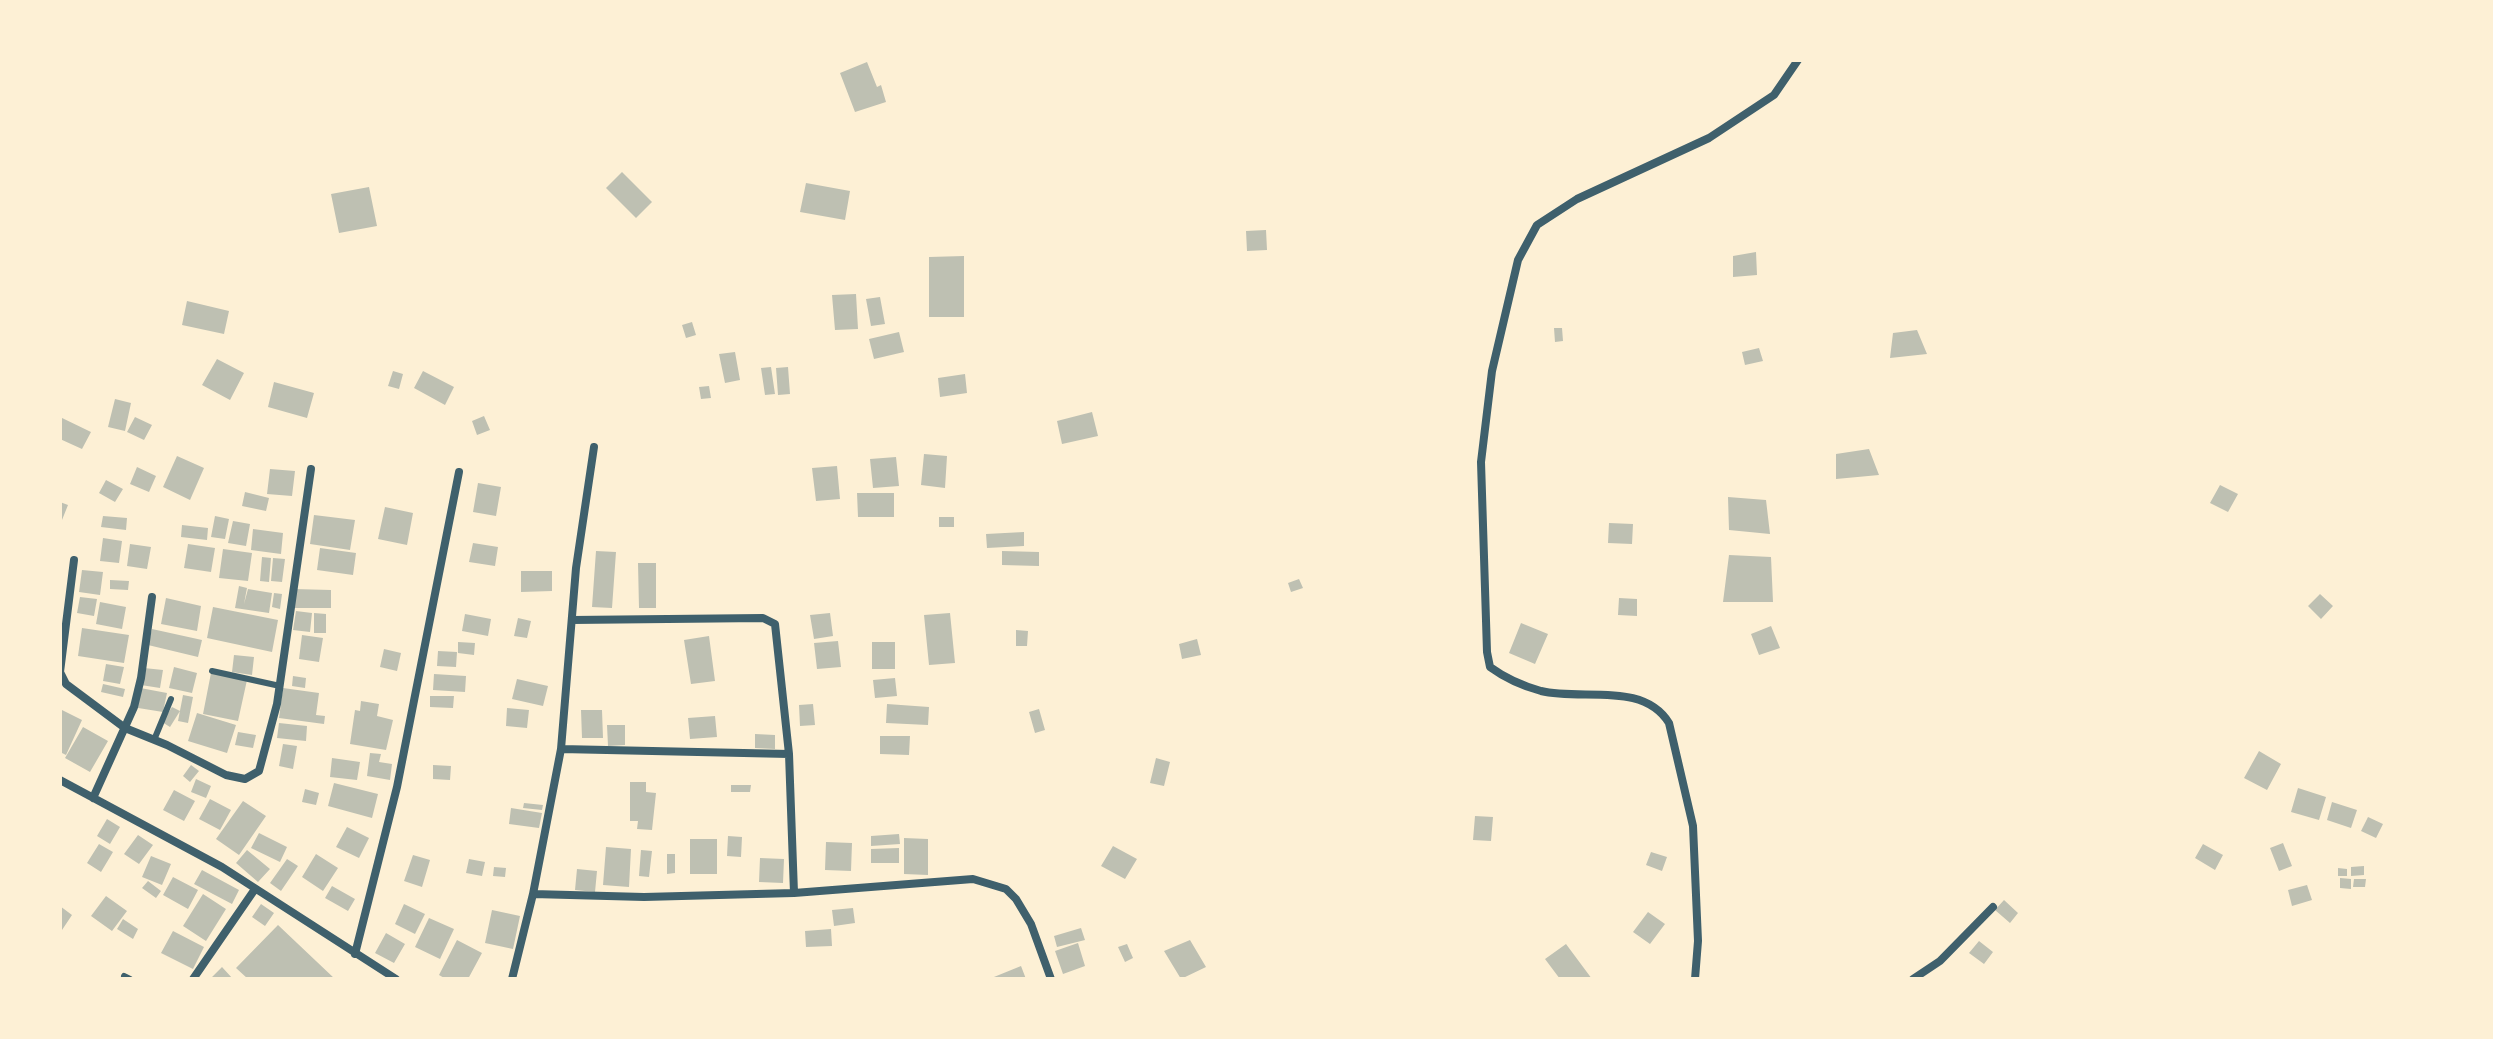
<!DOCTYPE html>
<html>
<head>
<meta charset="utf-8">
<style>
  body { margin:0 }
  #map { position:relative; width:2493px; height:1039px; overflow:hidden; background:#fdf0d5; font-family:Spectral,serif }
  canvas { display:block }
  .frame { position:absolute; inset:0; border:62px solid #fdf0d5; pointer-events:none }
</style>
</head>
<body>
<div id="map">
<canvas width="2493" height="1039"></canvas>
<div class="frame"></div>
</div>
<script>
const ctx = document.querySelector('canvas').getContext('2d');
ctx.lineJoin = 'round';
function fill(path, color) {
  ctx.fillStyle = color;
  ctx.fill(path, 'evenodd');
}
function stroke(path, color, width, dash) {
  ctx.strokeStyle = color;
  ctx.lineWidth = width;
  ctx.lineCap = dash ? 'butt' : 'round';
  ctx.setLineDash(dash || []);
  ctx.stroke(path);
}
fill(new Path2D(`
  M867,62L877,87L881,85L886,102L855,112L840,73Z
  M622,172L652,202L636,218L606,188Z
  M806,183L850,191L845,220L800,212Z
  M369,187L377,226L339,233L331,194Z
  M1266,230L1267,250L1247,251L1246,231Z
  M1756,252L1757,275L1733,277V256Z
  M964,256V317H929V257Z
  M856,294L858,329L835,330L832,295Z
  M880,297L885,324L871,326L866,299Z
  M187,301L229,311L224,334L182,325Z
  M692,322L696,335L686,338L682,325Z
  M1554,328H1562L1563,341L1555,342Z
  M1917,330L1927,354L1890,358L1893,333Z
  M899,332L904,352L874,359L869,339Z
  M1759,348L1763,361L1745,365L1742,352Z
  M735,352L740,380L725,383L719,354Z
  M217,359L244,373L230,400L202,385Z
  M771,367L775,394L765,395L761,368Z
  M788,367L790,394L778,395L776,368Z
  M393,371L403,374L399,389L388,386Z
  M423,371L454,387L445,405L414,388Z
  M965,374L967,393L940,397L938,378Z
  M274,382L314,393L307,418L268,407Z
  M709,386L711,398L701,399L699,387Z
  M115,399L131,403L125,431L108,427Z
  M1092,412L1098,436L1062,444L1057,421Z
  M484,416L490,430L477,435L472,421Z
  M60,417L91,432L82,449L60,439Z
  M135,417L152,425L144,440L127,432Z
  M1869,449L1879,475L1836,479V454Z
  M924,454L947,456L945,488L921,485Z
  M177,456L204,468L190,500L163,487Z
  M896,457L899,486L873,488L870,459Z
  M837,466L840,499L816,501L812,468Z
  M137,467L156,476L149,492L130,484Z
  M270,469L295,471L292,496L267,494Z
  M106,480L123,489L115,502L99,493Z
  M478,483L501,487L496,516L473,512Z
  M2220,485L2238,494L2228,512L2210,503Z
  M245,492L269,498L266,511L242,506Z
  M857,493H894V517H858Z
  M1728,497L1766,500L1770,534L1729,530Z
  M60,502L68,505L60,525Z
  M385,507L413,513L407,545L378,539Z
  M314,515L355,520L350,550L310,544Z
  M103,516L127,518L126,530L101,527Z
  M215,516L229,519L225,539L211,537Z
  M939,517H954V527H939Z
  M233,521L250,524L246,546L228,543Z
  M1609,523L1633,524L1632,544L1608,543Z
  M182,525L208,528L207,540L181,537Z
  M253,529L283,533L281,554L251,550Z
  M1024,532V546L987,548L986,534Z
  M103,538L122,541L119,563L100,561Z
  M473,543L498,547L495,566L469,562Z
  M130,544L151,547L147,569L127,566Z
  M188,544L215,548L211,572L184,568Z
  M320,548L356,553L353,575L317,570Z
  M223,549L252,553L248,581L219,578Z
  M596,551L616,552L612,608L592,607Z
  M1002,551L1039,552V566L1002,565Z
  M1729,555L1771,557L1773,602H1723Z
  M262,557L271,558L269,582L260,581Z
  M273,558L285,559L282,582L271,581Z
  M638,563H656V608H639Z
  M82,570L103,572L100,595L79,592Z
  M521,571H552V591L521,592Z
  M1299,579L1303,588L1291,592L1288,583Z
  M110,580L129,581L128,590L110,589Z
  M239,586L247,588L244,604L248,589L272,593L269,613L235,608Z
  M294,589L331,590V608H294Z
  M274,593L282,594L280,609L272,607Z
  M2320,594L2333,606L2321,619L2308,606Z
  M80,597L97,599L94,616L77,613Z
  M166,598L201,606L197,631L161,624Z
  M1619,598L1637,599V616L1618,615Z
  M100,602L126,607L122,629L96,624Z
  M213,607L278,620L272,652L207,638Z
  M296,611L312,613L310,632L293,630Z
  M314,613L326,614V633H314Z
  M830,613L833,636L814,639L810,615Z
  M950,613L955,663L929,665L924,615Z
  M465,614L491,619L488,636L462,631Z
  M518,618L531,621L527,638L514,636Z
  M1521,623L1548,634L1535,664L1509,653Z
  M1771,626L1780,648L1759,655L1751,634Z
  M82,628L129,635L124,663L78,656Z
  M152,629L202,640L198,657L148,645Z
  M1016,630L1028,631L1027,646H1016Z
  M302,635L323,638L319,662L299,659Z
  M709,636L715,681L691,684L684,640Z
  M1197,639L1201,655L1182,659L1179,644Z
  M838,641L841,667L817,669L814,643Z
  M458,642L475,643L474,655L458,653Z
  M872,642H895V669H872Z
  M384,649L401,653L397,671L380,667Z
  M438,651L457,652L456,667L437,666Z
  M234,655L254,657L252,675L232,672Z
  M106,664L124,667L120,684L103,681Z
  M174,667L197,673L192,693L169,688Z
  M144,668L163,670L160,688L141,685Z
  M211,673L247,680L238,721L203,714Z
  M434,674L466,676L465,692L433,690Z
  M293,676L306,678L305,688L292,686Z
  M895,678L897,696L875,698L873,680Z
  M517,679L548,686L543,706L512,699Z
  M103,684L125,689L123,697L101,692Z
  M135,687L167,693L163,712L132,707Z
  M283,688L319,693L316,715L325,716L324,724L279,718Z
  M183,695L193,697L188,723L178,721Z
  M430,696H454L453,708L430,707Z
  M361,701L379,704L377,716L393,720L386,750L350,744L355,710L360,711Z
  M813,704L815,725L800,726L799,705Z
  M887,704L929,707L928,725L886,723Z
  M172,707L180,711L170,727L162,722Z
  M507,708L529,710L527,728L506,726Z
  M60,709L82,720L66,755L60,752Z
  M1039,709L1045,730L1035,733L1029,712Z
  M581,710H602L603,738H582Z
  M197,713L236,725L227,753L188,741Z
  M715,716L717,737L690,739L688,718Z
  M279,723L307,726L306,741L277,738Z
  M607,725H625V745L608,746Z
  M83,727L108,741L90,772L65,758Z
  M238,732L256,735L253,748L235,745Z
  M755,734L775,735V749L755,748Z
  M880,736H910L909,755L880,754Z
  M283,744L297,746L293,769L279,766Z
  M2259,751L2281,764L2267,790L2244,778Z
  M370,753L381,754L379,762L392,764L390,780L367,776Z
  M332,758L360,762L357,780L330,777Z
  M1156,758L1170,762L1164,786L1150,783Z
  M191,765L199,771L190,782L183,776Z
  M433,765L451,766L450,780L433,779Z
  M196,779L211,786L206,798L191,792Z
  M630,782H646V792L656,793L652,830L637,829L638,821H630Z
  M334,783L378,794L372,818L328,806Z
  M731,785H751L750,792H731Z
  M2298,788L2326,797L2319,820L2291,812Z
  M305,789L319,793L316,805L302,802Z
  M174,790L195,801L184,821L163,810Z
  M210,799L231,810L220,830L199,819Z
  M243,801L266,816L239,855L216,839Z
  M2332,802L2357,810L2351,828L2327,820Z
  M524,803L543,805L542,810L523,808Z
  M511,808L542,813L539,828L509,824Z
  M1475,816L1493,817L1491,841L1473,840Z
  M2368,817L2383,824L2376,838L2361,831Z
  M107,819L120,827L110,844L97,836Z
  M347,827L369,838L359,858L336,847Z
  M259,833L287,847L280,862L251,848Z
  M899,834L900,844L871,846V836Z
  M138,835L153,845L139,864L124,854Z
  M728,836L742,837L741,857L727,856Z
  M904,838L928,839V875L904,874Z
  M690,839H717V874H690Z
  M826,842L852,843L851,871L825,870Z
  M2283,843L2292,866L2279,871L2270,848Z
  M99,844L113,852L101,872L87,863Z
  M2203,844L2223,855L2215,870L2195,858Z
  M1113,846L1137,859L1125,879L1101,866Z
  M606,847L631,849L629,887L603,885Z
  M899,848V863H871V849Z
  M247,850L270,869L258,882L236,863Z
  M641,850L652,851L649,877L639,876Z
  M1651,852L1667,857L1662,871L1646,865Z
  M316,854L338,868L323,891L302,877Z
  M667,854H675V873L667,874Z
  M413,855L430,860L422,887L404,881Z
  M151,856L171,864L162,885L142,877Z
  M760,858L784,859L783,883L759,882Z
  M287,859L298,866L281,891L270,883Z
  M469,859L485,862L482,876L466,873Z
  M2364,866V875L2351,876V867Z
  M494,867L506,868L505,877L493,876Z
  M2338,868L2347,869V876H2338Z
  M577,869L597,871L595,892L575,890Z
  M202,870L239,890L232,904L194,884Z
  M173,877L198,890L188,909L163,895Z
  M2340,878L2351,879V889L2340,888Z
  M2354,879H2366L2365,887H2353Z
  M148,881L161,891L156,898L142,888Z
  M2307,885L2312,900L2292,906L2288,890Z
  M332,886L355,899L348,911L325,898Z
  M203,894L226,909L206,941L183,926Z
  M106,896L127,911L112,931L91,916Z
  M2004,900L2018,913L2010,923L1995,910Z
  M261,904L274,913L265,926L252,917Z
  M404,904L425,914L415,934L395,924Z
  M60,906L72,915L60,933Z
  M853,908L855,923L834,926L832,910Z
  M492,910L520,916L513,949L485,943Z
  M1648,912L1665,924L1650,944L1633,932Z
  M429,918L454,929L440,959L415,947Z
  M123,919L138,929L133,939L117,929Z
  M278,925L335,979H248L236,968Z
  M1081,928L1085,940L1057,947L1054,936Z
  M831,929L832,946L806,947L805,931Z
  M173,931L204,947L193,969L161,953Z
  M386,933L405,944L394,963L375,953Z
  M457,940L482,953L468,979H446L439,975Z
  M1190,940L1206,967L1181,979L1164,951Z
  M1979,941L1993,952L1984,964L1969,953Z
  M1078,943L1085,966L1063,974L1055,951Z
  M1127,944L1133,958L1125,962L1118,947Z
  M1566,944L1592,979H1560L1545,959Z
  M1021,966L1026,979H989Z
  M222,967L233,979H210Z`), '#bec0b2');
stroke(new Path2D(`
  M212,671L280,686
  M154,740L171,699
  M124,976L130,979`), '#3f606c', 6);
stroke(new Path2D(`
  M74,560L60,672L66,684L125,728L167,745L226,775L245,779L259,771L277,704L311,469
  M572,620L763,618L775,624L789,754L794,893
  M561,749L789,754
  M60,780L222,867L396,979
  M93,798L134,707L141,678L152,597
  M533,894L644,897L794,893L973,879L1006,889L1016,899L1031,924L1051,979
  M355,954L397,787L459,472
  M193,979L255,889
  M512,979L533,894L561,749L576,568L594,447
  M1695,979L1698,941L1693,826L1669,723C1643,681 1582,701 1541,691C1523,686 1505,678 1490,667L1487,652L1481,462L1492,371L1518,260L1537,225L1577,199L1709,138L1774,95L1798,60
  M1913,979L1940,961L1993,907`), '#3f606c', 8);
</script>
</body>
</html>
